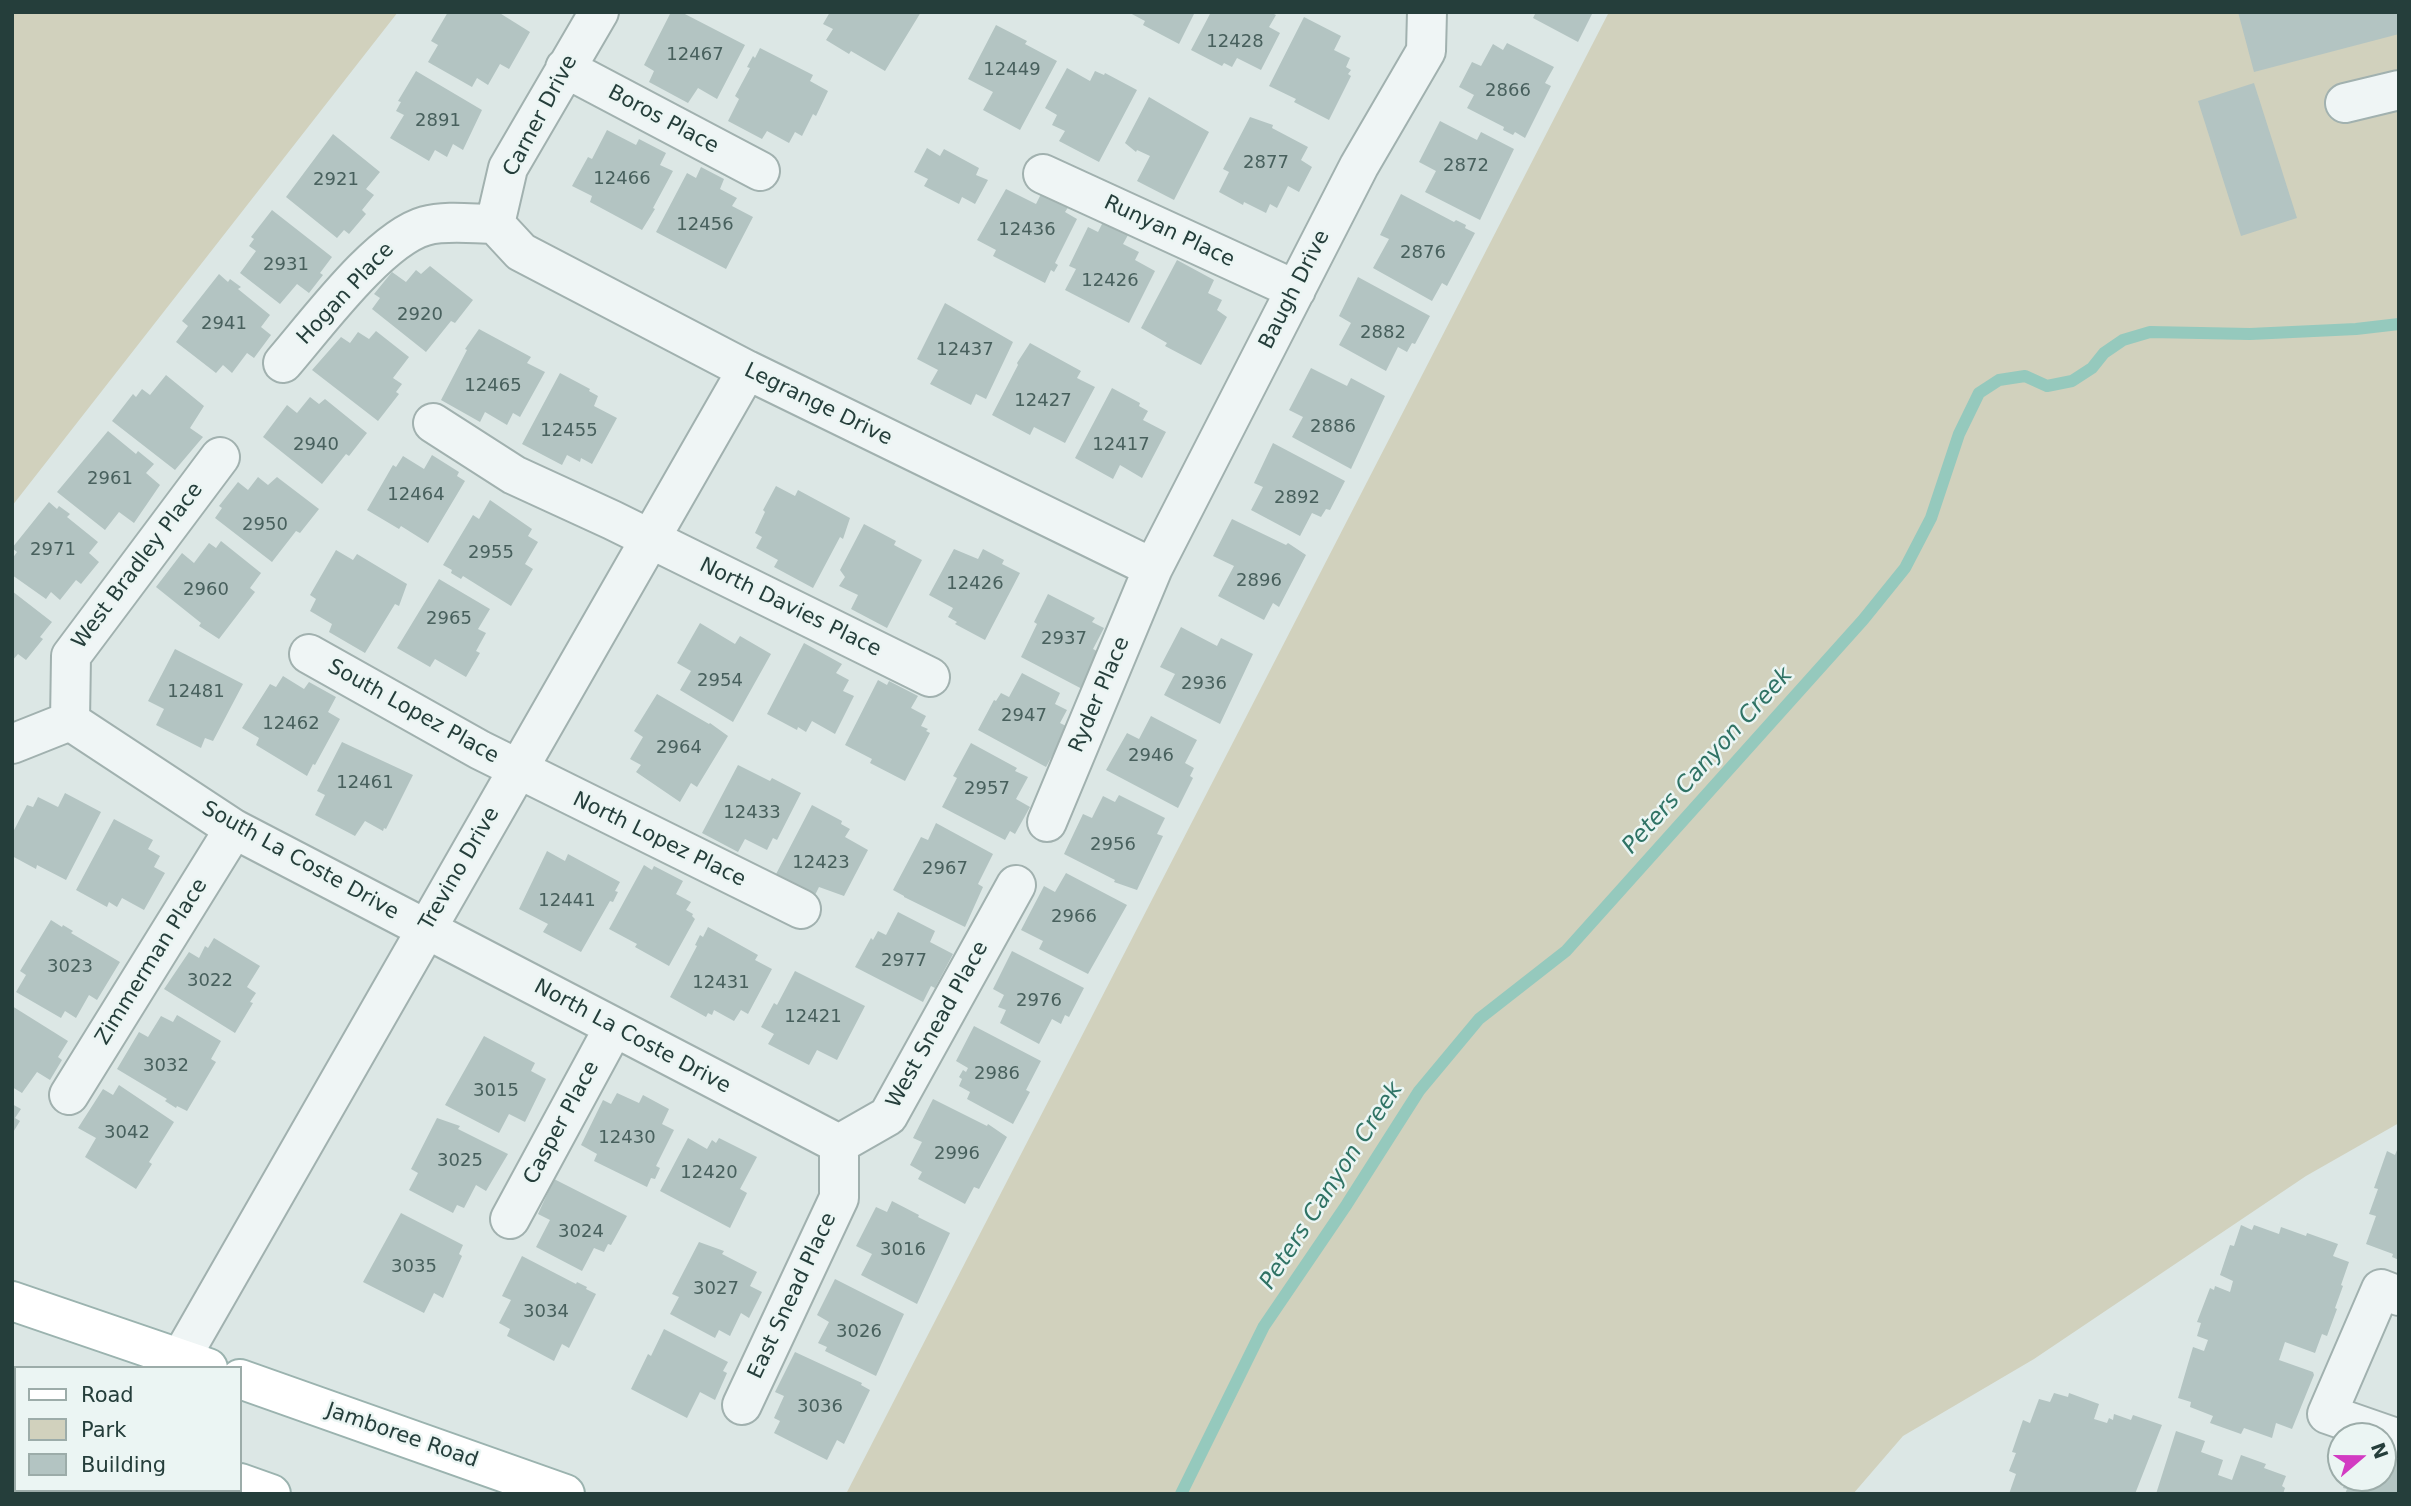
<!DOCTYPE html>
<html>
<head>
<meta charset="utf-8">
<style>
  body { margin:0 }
  #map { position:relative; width:2411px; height:1506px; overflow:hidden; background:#dce7e5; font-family:"DejaVu Sans",sans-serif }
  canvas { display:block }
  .frame { position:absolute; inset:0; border:14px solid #253e3b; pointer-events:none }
  .legend { position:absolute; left:14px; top:1366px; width:228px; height:126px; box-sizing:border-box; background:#ebf5f3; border:2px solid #9caca9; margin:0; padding:9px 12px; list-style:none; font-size:21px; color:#253e3b }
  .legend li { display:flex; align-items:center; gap:14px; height:35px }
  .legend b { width:35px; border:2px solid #9caca9 }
  .north { position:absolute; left:2327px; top:1422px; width:70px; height:70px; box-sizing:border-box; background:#ebf5f3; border:2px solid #9caca9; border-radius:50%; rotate:70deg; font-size:19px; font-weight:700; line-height:28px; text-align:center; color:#253e3b }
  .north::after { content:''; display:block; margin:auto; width:24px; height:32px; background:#d23bc2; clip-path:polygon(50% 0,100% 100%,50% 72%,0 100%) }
</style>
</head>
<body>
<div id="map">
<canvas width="2411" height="1506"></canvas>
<div class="frame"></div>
<ul class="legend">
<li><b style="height:9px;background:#fff"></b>Road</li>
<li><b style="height:19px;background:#d1d1bd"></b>Park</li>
<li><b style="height:19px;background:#b3c4c2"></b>Building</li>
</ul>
<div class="north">N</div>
</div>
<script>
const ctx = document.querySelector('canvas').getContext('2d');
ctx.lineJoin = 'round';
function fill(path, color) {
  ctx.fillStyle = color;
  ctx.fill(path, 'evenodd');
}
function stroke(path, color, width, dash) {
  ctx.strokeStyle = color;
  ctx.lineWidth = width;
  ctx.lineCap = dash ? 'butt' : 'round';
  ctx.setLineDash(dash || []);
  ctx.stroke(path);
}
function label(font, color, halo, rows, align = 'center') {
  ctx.font = font + ' "DejaVu Sans",sans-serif';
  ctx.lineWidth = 5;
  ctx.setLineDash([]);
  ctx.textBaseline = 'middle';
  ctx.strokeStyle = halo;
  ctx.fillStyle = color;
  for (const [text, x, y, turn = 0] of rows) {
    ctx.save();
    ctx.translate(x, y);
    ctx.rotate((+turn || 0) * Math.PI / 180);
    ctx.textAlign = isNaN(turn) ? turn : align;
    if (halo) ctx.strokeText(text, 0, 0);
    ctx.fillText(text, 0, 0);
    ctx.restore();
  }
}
fill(new Path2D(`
  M12,12H398L12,506Z
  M1609,12H2399V1123L2306,1176L2034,1359L1903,1436L1853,1494L847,1492Z`), '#d1d1bd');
stroke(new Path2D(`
  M1181,1494L1264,1326L1347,1204L1419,1091L1479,1019L1566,951L1863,620L1905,568L1931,518L1959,434L1979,393L1999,380L2025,376L2047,386L2072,381L2092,368L2104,353L2123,340L2150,332L2250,334L2356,329L2399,324`), '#95c9bd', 12);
fill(new Path2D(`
  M448,12H498L530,32L509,69L500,64L488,85L477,78L472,87L428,62L438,45L431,41Z
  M671,12H681L745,45L717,99L698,88L688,103L649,82L654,71L644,65Z
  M830,12H921L885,71L851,51L849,54L826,40L833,29L823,24Z
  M1128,12H1195L1179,44L1143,25L1145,21Z
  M1211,12H1270L1276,15L1269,27L1280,33L1261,70L1237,58L1232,67L1224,63L1222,66L1191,50Z
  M1536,12H1590L1592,14L1578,42L1533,18Z
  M2238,12H2399V34L2254,72Z
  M1304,17L1341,36L1334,50L1350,58L1346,67L1351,70L1348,74L1351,76L1329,120L1294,102L1296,99L1269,86Z
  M996,25L1027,41L1025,44L1057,61L1020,130L983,110L993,92L968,79Z
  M1507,43L1554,67L1545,83L1551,86L1525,138L1515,132L1513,135L1503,130L1504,127L1467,108L1474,95L1459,87L1472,62L1481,66L1493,44L1503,50Z
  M760,48L813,75L810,81L828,91L816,116L813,114L802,136L795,132L789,143L767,131L762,139L728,121L739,99L735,96L750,68L747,67L753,56L755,58Z
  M1067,68L1090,81L1095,71L1104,75L1105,73L1137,90L1099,162L1059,141L1065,131L1052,125L1057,115L1045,108Z
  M416,71L482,110L463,150L453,144L447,157L435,150L429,161L390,138L404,115L396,111L401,102L398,101Z
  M2254,83L2297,218L2241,236L2198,101Z
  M1149,97L1209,132L1174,200L1137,181L1150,156L1137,150L1136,152L1125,143Z
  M1250,117L1273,125L1272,128L1308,147L1301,160L1312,167L1299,192L1288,186L1277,208L1270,204L1266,213L1244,202L1243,205L1219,192L1229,172L1223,169Z
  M1440,121L1477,140L1481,132L1514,149L1480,220L1425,192L1436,171L1419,162Z
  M607,130L636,145L639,139L666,153L660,165L673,171L653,208L655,209L642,230L590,202L592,196L572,186L588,157L592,159Z
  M333,134L380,172L366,189L374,195L362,210L366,214L349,234L344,230L337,238L286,197Z
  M927,148L940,156L944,149L979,168L976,175L988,180L975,204L962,197L959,204L924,186L928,179L914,172Z
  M701,167L724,179L720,189L737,198L732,206L753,217L726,269L656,232L687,173L696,178Z
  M1006,189L1036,204L1042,192L1069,206L1065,212L1077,219L1055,263L1058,265L1054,272L1051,270L1045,283L993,256L996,250L977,240Z
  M1401,194L1454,222L1456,220L1466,225L1465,228L1475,233L1447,286L1442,283L1432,301L1373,268L1389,239L1380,235Z
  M272,210L332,257L320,273L323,275L309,293L297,284L280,304L240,273L256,251L249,246L254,239L251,237Z
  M1103,222L1128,235L1123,244L1139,252L1135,260L1155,271L1129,323L1065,290L1076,269L1069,266L1088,227L1098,232Z
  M1177,260L1214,280L1208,293L1222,300L1217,310L1227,317L1201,365L1165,346L1167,343L1141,328Z
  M430,266L473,300L455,323L451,321L426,352L372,309L380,298L374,294L392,272L406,282L416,270L421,274Z
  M219,274L228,282L230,279L241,287L238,289L270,315L261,327L271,335L254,358L247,353L232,373L223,365L216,373L176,342L188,326L182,321Z
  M1358,277L1430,316L1415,344L1412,343L1407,352L1398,347L1386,371L1339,345L1351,323L1339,316Z
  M945,303L1013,342L986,399L976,394L971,405L930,384L938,370L917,359Z
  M479,329L531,357L527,363L545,372L520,417L513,413L507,425L485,412L480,422L441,400L467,350L465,349Z
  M376,331L409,357L393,378L402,384L396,392L399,394L378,421L312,370L341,337L350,343L358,332L369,339Z
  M1030,343L1081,371L1077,378L1095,387L1065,443L1034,427L1030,435L992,415L1018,365L1017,363Z
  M1311,368L1347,386L1351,378L1385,396L1351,469L1292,437L1303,417L1289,410Z
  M560,373L590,389L589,391L598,396L594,406L617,418L592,464L581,458L580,462L567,455L562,465L522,444Z
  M166,375L204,406L190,428L203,437L175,470L112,421L133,394L136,397L142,389L150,395Z
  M1112,388L1140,403L1139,406L1148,411L1143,420L1166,432L1142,478L1120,465L1113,479L1075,458Z
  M310,397L319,404L325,399L367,433L349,456L346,454L322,484L263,437L287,405L297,413Z
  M108,431L136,454L138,451L154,464L146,473L160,485L134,523L119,512L105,530L57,492Z
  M1273,443L1345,481L1330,510L1326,509L1321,517L1312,513L1300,536L1251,510L1263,487L1254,483Z
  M432,455L459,472L457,476L465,481L428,543L401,526L399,529L367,510L393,465L396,467L403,456L424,469Z
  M258,477L268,485L277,477L319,509L300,533L296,531L272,562L215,518L222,508L219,506L238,482L248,490Z
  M776,486L795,496L798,490L850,518L843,539L840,537L813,588L774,567L778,560L756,548L762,537L755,533L765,512L763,510Z
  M490,500L532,529L528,536L538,542L525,564L533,569L511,606L463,576L461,579L451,573L452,570L443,565L473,515L479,519Z
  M49,502L57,509L59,506L70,514L67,517L98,542L89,553L99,562L81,584L76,580L60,600L51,592L46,599L12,575V559L17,552L12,548Z
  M1232,519L1286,545L1288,543L1306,555L1279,607L1273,603L1264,620L1218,596L1234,566L1213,556Z
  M864,524L896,541L894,545L922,560L887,628L851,609L858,595L839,586L845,577L840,570Z
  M221,541L261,573L250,588L255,592L219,639L199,626L201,623L156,587L182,553L194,563L209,543L216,548Z
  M954,549L978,559L983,549L1004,560L1002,564L1020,573L985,640L955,624L957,622L948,617L953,608L929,595Z
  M336,550L353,560L357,554L407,584L399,606L395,604L365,653L329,632L332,624L310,611L316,599L310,595Z
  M439,579L490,609L478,629L486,633L476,651L480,653L466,677L435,659L430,667L397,648Z
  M12,591L52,622L40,637L43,639L26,660L18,654L12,661Z
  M1048,594L1095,618L1092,622L1104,628L1093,649L1106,656L1086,691L1021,657L1037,624L1034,622Z
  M700,623L735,644L740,636L771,654L733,722L680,690L691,671L677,663Z
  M1181,627L1217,646L1221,638L1253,654L1220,724L1164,695L1175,674L1160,667Z
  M804,643L842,664L836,673L849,680L843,691L854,696L835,734L812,721L806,732L798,727L797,730L767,714Z
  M175,649L243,684L213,741L205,738L201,748L156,725L164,709L148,701Z
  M1022,673L1060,693L1055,704L1067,710L1060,723L1070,728L1058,751L1056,749L1046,767L978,730L994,700L996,701L1001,693L1009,697Z
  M283,676L304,689L309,682L336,697L328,712L340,719L315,765L313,764L307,776L256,745L259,738L242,728L270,684L276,687Z
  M878,680L887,685L889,681L918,696L911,708L926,716L921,726L928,729L926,731L930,733L905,781L870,763L872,759L845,745Z
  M657,694L709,724L710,723L728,736L697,787L691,783L680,802L636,772L641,765L630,759L643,737L634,731Z
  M1151,716L1197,740L1185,763L1194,768L1190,776L1193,778L1178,808L1106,770L1127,733L1139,739Z
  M342,742L413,775L386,829L384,828L383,831L365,821L355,836L315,815L325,795L317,791Z
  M971,743L1017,768L1015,771L1028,777L1016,799L1030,807L1015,834L1010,831L1005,840L942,807L957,778L953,776Z
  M738,765L770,781L772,778L801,793L777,840L773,838L767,850L745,839L738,852L702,833Z
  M65,793L101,812L66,880L37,865L36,869L12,856V834L27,805L33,807L38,797L58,807Z
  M1119,795L1165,818L1157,834L1163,836L1137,890L1114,882L1115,880L1064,854L1083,814L1092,818L1103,796L1115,802Z
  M812,805L842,821L841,824L850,829L845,837L868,850L844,896L819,887L814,897L775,876Z
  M114,819L153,840L148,849L160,856L154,867L165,873L144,910L122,898L117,907L109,902L107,907L76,890Z
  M936,823L993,854L978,884L983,887L965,927L904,897V896L893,890L921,837L928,840Z
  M547,851L565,861L568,854L620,882L615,891L618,892L613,902L610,901L581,952L543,932L548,924L519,909Z
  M644,865L652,870L654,866L683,881L676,894L691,902L686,910L693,914L692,916L695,919L669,966L635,947L637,944L609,929Z
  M1066,873L1127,905L1088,974L1039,949L1043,941L1021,930L1044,886L1055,892Z
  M898,912L935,931L930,942L953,954L935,988L931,986L923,1002L855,967L871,938L873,940L878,931L886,935Z
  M51,920L62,927L63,925L73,931L71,933L120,962L97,1000L89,995L76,1018L65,1011L61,1018L16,992L26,975L20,971Z
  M708,927L758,955L755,960L772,969L748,1014L741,1010L734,1021L714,1010L712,1015L708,1013L706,1017L670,997L697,946L695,945L700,935L703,937Z
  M214,938L260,966L247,987L256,993L250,1002L253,1003L235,1033L164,989L189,952L199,958L205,946L208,948Z
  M1012,951L1084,988L1069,1017L1065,1015L1061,1024L1052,1019L1039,1044L1000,1023L1006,1010L998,1007L1004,995L993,989Z
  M795,971L865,1006L837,1060L817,1050L809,1065L768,1044L774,1034L761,1027L774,1003L777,1005Z
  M12,1006L68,1041L58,1057L62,1060L50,1080L37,1072L22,1093L12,1087Z
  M177,1015L221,1041L211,1059L216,1062L187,1111L177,1106L176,1108L165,1101L167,1099L117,1069L139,1032L148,1037L161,1016L173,1022Z
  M974,1026L1041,1061L1026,1090L1030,1092L1013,1124L967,1099L970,1092L959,1086L962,1079L959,1077L963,1070L966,1072L968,1068L956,1061Z
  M484,1036L535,1063L531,1071L546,1079L525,1122L509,1114L499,1133L445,1105Z
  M119,1085L174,1122L149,1162L152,1164L136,1189L85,1157L96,1138L78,1128L103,1089L113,1095Z
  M617,1093L639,1103L643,1095L669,1109L662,1124L674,1130L656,1166L660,1168L655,1179L651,1178L647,1187L594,1161L597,1154L581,1145L603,1100L611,1104Z
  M933,1099L987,1126L988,1124L1007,1137L979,1189L974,1187L965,1204L918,1179L922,1172L910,1165L922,1142L913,1138Z
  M12,1104L21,1109L15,1118L20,1121L12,1134Z
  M437,1118L460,1126L458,1129L508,1154L486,1191L476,1185L464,1208L457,1205L453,1213L409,1190L418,1173L411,1169Z
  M688,1138L707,1149L712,1140L716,1143L719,1138L757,1157L740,1189L747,1193L730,1228L660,1191Z
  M2399,1145V1260L2392,1257L2393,1254L2366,1244L2376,1216L2369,1214L2378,1189L2374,1188L2387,1151L2395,1155Z
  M554,1179L627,1216L611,1245L608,1244L604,1252L594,1248L582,1271L536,1247L550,1220L538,1214Z
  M892,1201L919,1215L918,1217L950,1233L917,1304L861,1275L872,1254L856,1246L876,1207L887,1212Z
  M401,1213L463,1245L459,1254L462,1256L443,1298L434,1293L424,1313L363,1282Z
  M2241,1225L2252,1230L2254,1225L2279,1234L2281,1227L2306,1236L2307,1233L2338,1244L2333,1256L2349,1262L2341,1285L2343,1286L2335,1308L2337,1309L2327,1336L2322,1334L2315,1353L2285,1342L2279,1360L2313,1372L2314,1375L2292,1429L2276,1423L2272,1438L2244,1428L2241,1434L2210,1423L2213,1416L2190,1407L2191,1402L2178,1398L2193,1347L2204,1351L2208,1340L2197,1336L2201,1323L2197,1322L2210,1288L2214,1290L2215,1286L2230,1292L2233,1281L2220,1275L2230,1245L2234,1246Z
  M699,1242L724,1251L722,1254L757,1272L750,1286L762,1292L749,1318L741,1313L730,1336L719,1330L715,1338L670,1314L679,1297L672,1294Z
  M522,1256L576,1284L577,1282L587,1287L586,1289L596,1294L569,1348L562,1344L554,1361L507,1336L510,1329L499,1323L511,1300L502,1296Z
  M835,1279L904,1314L876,1376L825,1351L827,1347L818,1343L829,1322L817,1315Z
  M664,1329L728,1362L723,1371L727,1373L715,1400L700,1392L687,1418L631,1389L648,1354L651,1356Z
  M795,1352L862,1383L861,1385L870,1390L844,1444L837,1440L827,1460L774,1433L780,1421L774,1418L784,1396L775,1392Z
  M2054,1393L2068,1397L2069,1393L2099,1404L2094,1419L2107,1423L2109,1418L2113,1420L2114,1414L2131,1420L2133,1415L2162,1425L2135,1494H2009L2016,1474L2009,1471L2016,1453L2012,1452L2023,1420L2030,1423L2039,1399L2050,1402Z
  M2176,1431L2205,1441L2201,1452L2223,1460L2218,1475L2232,1480L2241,1455L2266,1464L2264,1468L2286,1476L2282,1486L2285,1488L2283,1494H2156Z
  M2383,1450L2399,1453V1494H2345L2347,1489L2343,1488L2347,1478H2383Z`), '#b3c4c2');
const minor = new Path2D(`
  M565,68L760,171
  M2345,103L2399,90
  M1043,174L1296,290
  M495,224L521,252L747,370L1153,568
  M495,224L508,168L599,12
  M283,363C316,325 379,239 425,226C446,220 474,224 495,224
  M433,423L514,475L612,520L930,677
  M309,654L480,750L801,909
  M70,721L234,829L839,1144
  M70,721L71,656L220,457
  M12,744L70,721
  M1047,822L1153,568L1359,166L1426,51L1427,12
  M69,1095L234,829
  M839,1144L888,1116L1016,885
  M510,1219L614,1027
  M2399,1296L2381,1289L2327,1414L2399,1439
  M175,1368L747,370
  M742,1405L839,1198V1144
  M124,1494L125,1490`);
const major = new Path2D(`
  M12,1301L208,1368
  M240,1379L565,1494
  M12,1402L16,1403
  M240,1483L271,1494`);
stroke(minor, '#a1b1af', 42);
stroke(major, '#9bb3af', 42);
stroke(minor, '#eff5f5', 38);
stroke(major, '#fff', 38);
label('18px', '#48605d', null, [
  ["12428",1235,42],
  ["12467",695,55],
  ["12449",1012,70],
  ["2866",1508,91],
  ["2891",438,121],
  ["2877",1266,163],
  ["2872",1466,166],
  ["12466",622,179],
  ["2921",336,180],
  ["12456",705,225],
  ["12436",1027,230],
  ["2876",1423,253],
  ["2931",286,265],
  ["12426",1110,281],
  ["2920",420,315],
  ["2941",224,324],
  ["2882",1383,333],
  ["12437",965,350],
  ["12465",493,386],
  ["12427",1043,401],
  ["2886",1333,427],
  ["12455",569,431],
  ["2940",316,445],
  ["12417",1121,445],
  ["2961",110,479],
  ["12464",416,495],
  ["2892",1297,498],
  ["2950",265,525],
  ["2971",53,550],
  ["2955",491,553],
  ["2896",1259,581],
  ["12426",975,584],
  ["2960",206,590],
  ["2965",449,619],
  ["2937",1064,639],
  ["2954",720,681],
  ["2936",1204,684],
  ["12481",196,692],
  ["2947",1024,716],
  ["12462",291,724],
  ["2964",679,748],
  ["2946",1151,756],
  ["12461",365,783],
  ["2957",987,789],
  ["12433",752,813],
  ["2956",1113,845],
  ["12423",821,863],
  ["2967",945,869],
  ["12441",567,901],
  ["2966",1074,917],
  ["2977",904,961],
  ["3023",70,967],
  ["3022",210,981],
  ["12431",721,983],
  ["2976",1039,1001],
  ["12421",813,1017],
  ["3032",166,1066],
  ["2986",997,1074],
  ["3015",496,1091],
  ["3042",127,1133],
  ["12430",627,1138],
  ["2996",957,1154],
  ["3025",460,1161],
  ["12420",709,1173],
  ["3024",581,1232],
  ["3016",903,1250],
  ["3035",414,1267],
  ["3027",716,1289],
  ["3034",546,1312],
  ["3026",859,1332],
  ["3036",820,1407]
]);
label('21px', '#253e3b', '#ebf5f3', [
  ["Carner Drive",541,116,-62],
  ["Boros Place",663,120,28],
  ["Runyan Place",1169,232,25],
  ["Baugh Drive",1295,290,-63],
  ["Hogan Place",346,294,-47],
  ["Legrange Drive",818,405,26],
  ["West Bradley Place",138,566,-53],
  ["North Davies Place",790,608,26],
  ["Ryder Place",1100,695,-67],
  ["South Lopez Place",413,712,29],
  ["North Lopez Place",659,840,26],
  ["South La Coste Drive",300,861,29],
  ["Trevino Drive",460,869,-60],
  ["Zimmerman Place",152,962,-58],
  ["West Snead Place",938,1025,-61],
  ["North La Coste Drive",632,1037,28],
  ["Casper Place",562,1123,-62],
  ["East Snead Place",793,1296,-65],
  ["Jamboree Road",402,1436,19]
]);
label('italic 23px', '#2f7365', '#ebf5f3', [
  ["Peters Canyon Creek",1708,761,-48],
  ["Peters Canyon Creek",1332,1186,-57]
]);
</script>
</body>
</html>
